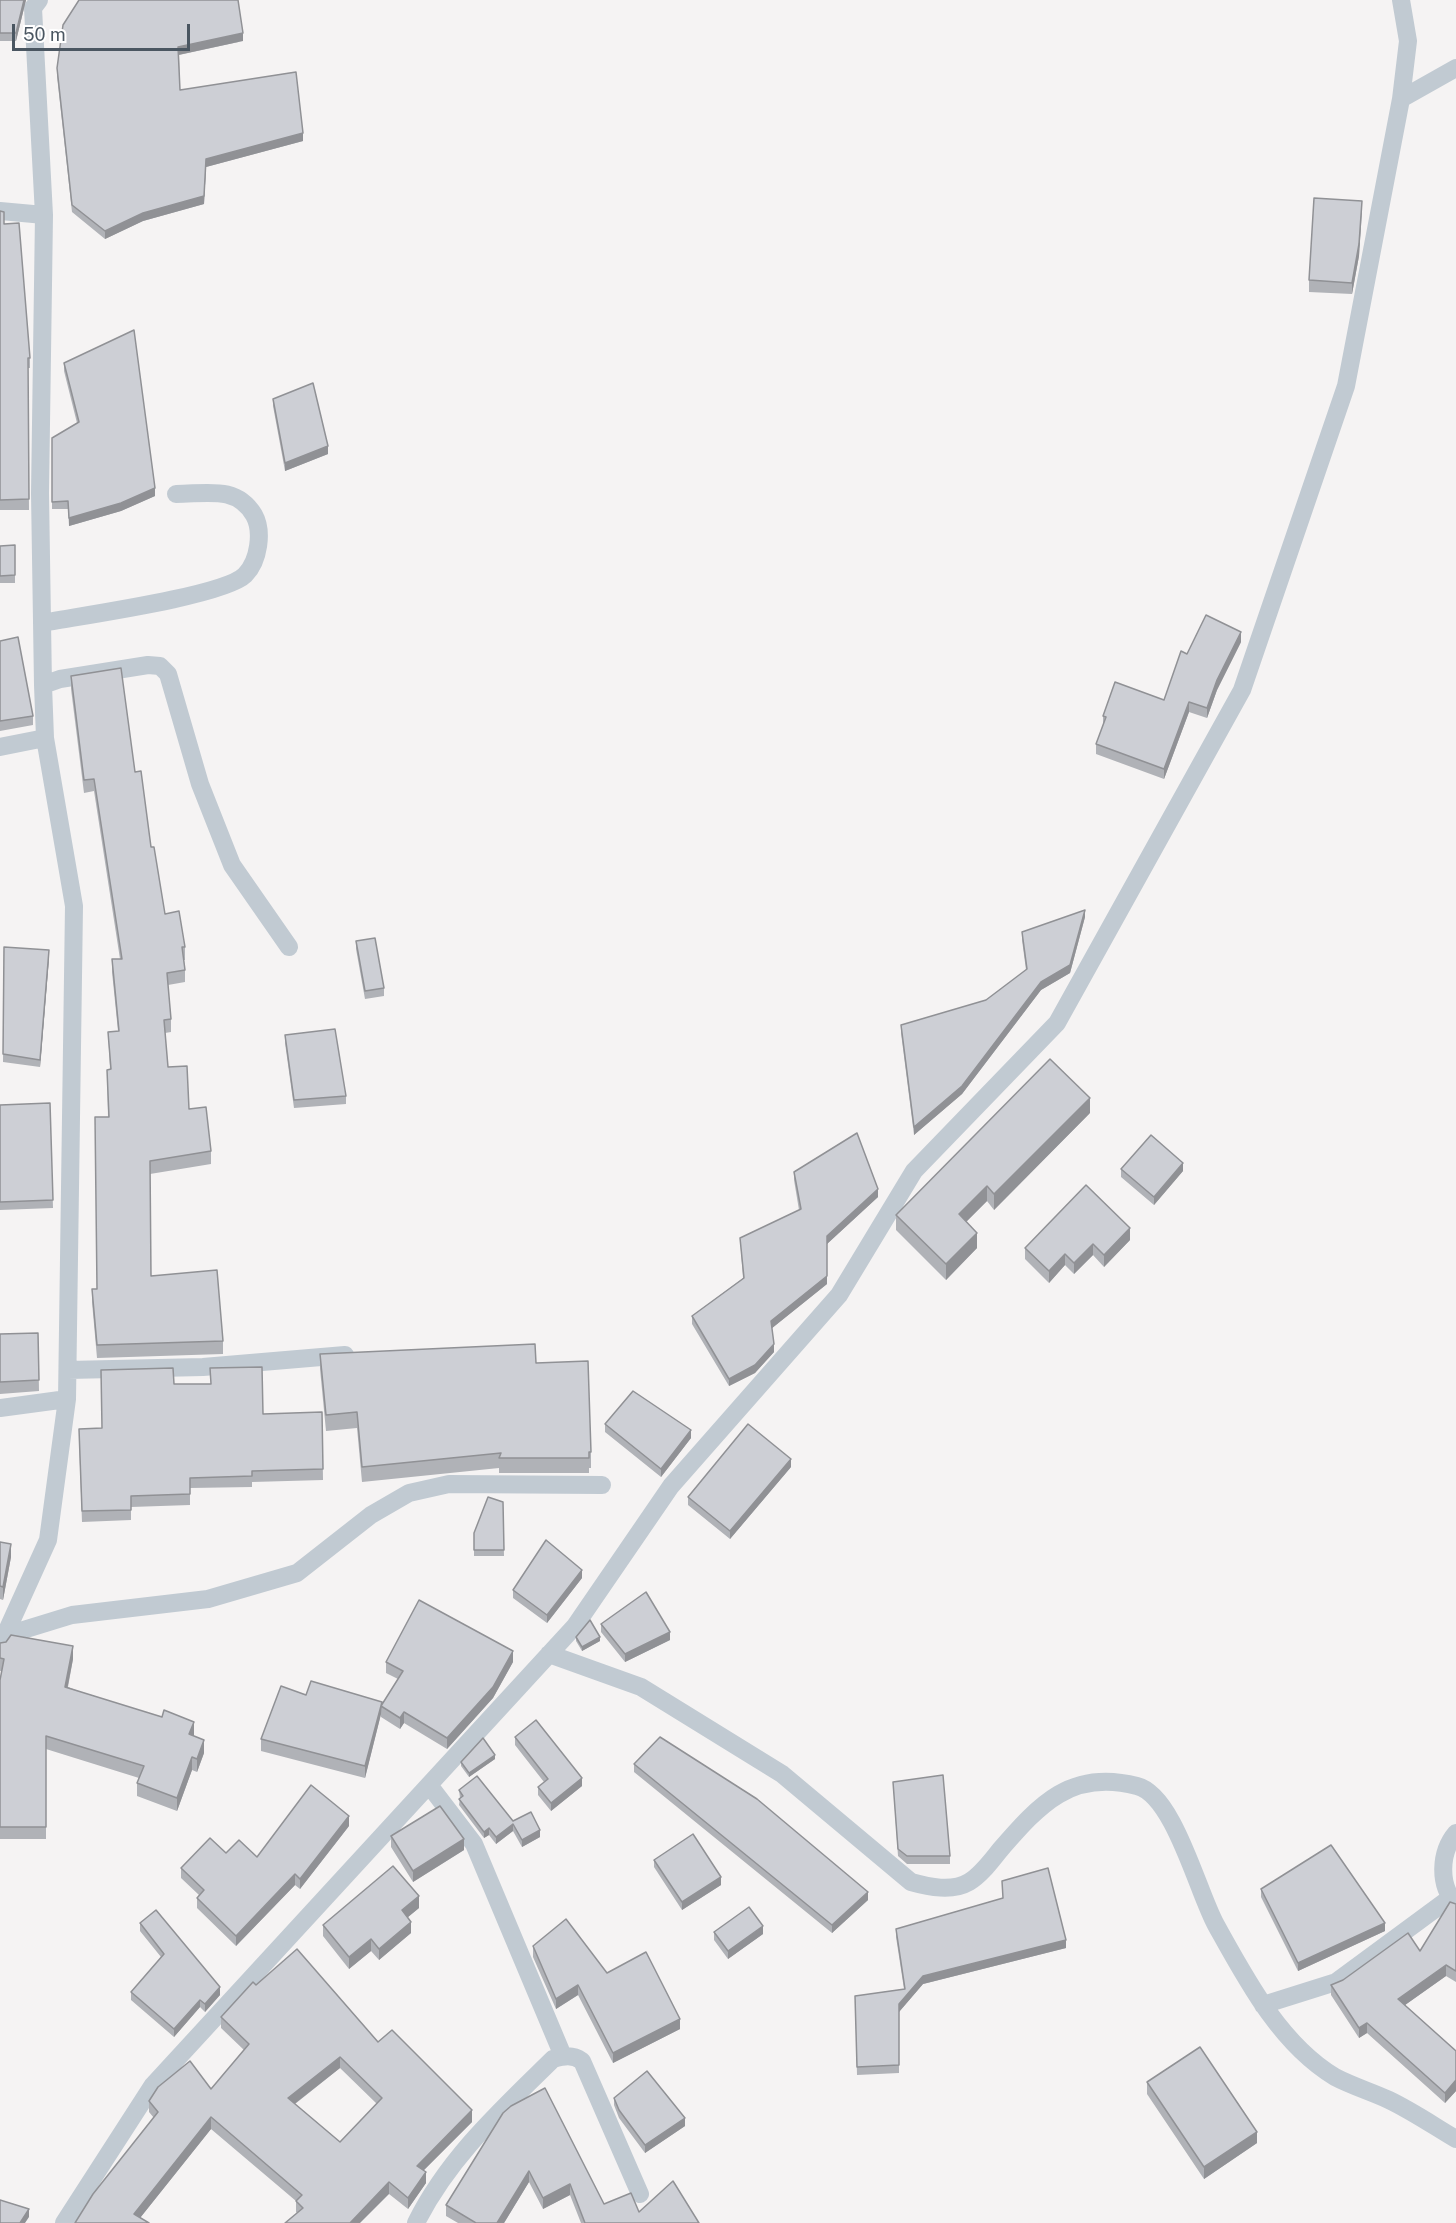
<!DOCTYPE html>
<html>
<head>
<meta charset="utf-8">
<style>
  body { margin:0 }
  #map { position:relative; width:1456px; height:2223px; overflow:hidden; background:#f5f3f3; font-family:"Public Sans",sans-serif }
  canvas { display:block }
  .scale { position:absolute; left:12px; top:24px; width:178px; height:27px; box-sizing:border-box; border:3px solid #4a5661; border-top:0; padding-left:8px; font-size:18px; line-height:21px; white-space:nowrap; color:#4a5661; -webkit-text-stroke:4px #fff; paint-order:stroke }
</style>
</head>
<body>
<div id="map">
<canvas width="1456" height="2223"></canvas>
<div class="scale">50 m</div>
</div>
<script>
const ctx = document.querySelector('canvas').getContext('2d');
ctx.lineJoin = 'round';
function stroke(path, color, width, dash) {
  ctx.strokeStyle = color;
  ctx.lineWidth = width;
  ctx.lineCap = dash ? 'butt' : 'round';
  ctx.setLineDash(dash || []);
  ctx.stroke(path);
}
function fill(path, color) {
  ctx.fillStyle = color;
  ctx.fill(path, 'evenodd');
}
stroke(new Path2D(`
  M1401,0L1408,41L1401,99L1456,68
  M0,211L44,215
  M42,623C79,616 224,596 245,575C259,561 263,531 254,515C236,485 206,494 176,494
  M43,685L60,679L148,665L160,666L168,674L200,784L232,865L289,947
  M0,747L45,738
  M68,1370L203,1367L345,1355
  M0,1408L67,1399
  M7,1635L72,1615L208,1599L297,1573L371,1515L409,1493L449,1484L602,1485
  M0,1646L48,1540L67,1399L74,906L45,738L43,685L40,493L44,215L33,8L39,0
  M549,1654L641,1687L782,1774L911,1882C929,1887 952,1892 969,1882C981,1875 991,1861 1000,1850C1040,1804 1071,1769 1137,1786C1174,1795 1198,1893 1216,1925C1246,1979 1280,2044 1335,2077C1352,2086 1372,2092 1389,2100C1412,2111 1434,2126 1456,2139
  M429,1785L474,1844L563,2056
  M1456,1833C1440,1852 1438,1885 1456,1904
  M1263,2005L1336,1982L1450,1898
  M64,2223L153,2085L575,1626L671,1486L839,1295L914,1171L1057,1023L1242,690L1346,386L1401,99
  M416,2223C448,2158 502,2109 553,2059C564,2056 572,2054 582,2061L640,2194`), '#c1cad2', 18);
fill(new Path2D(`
  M0,0H26L16,41H0Z
  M243,41L179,55L180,90L303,141L206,167L204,204L143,221L105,239L72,212L57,76V68Z
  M0,211L4,224L30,358V368H28L29,510H0Z
  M1362,212L1359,256L1352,294L1309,292V280Z
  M64,363L155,496L121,511L69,526L68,509H52V438L77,423L64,371Z
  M273,399L328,454L285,471L273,406Z
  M0,546L15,575V583H0Z
  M0,641L33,716V725L0,731Z
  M1241,642L1217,690L1207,718L1189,712L1164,779L1096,754V744L1103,726V716L1164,700L1187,654Z
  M71,676L135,772L165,914L185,947V960H184L185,970V982L168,985L171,1019V1032L165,1033L168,1067L189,1109L211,1151V1164L150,1174L151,1276L223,1341V1354L97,1358L92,1302V1289H97L108,1117L107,1070L110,1069L108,1032L118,1031L112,972V959H120L94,791L84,793L71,689Z
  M1085,917L1070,973L1041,990L962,1094L914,1135L901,1033V1025L986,1000L1026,970L1022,940V932Z
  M356,941L384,988V996L365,999L356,949Z
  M4,947L49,958L40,1067L3,1062Z
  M285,1035L346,1096V1104L294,1108L285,1043Z
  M50,1103L53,1208L0,1210V1105Z
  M1090,1113L994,1210L987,1201L966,1222L977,1248L946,1280L896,1230V1215Z
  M1121,1169L1183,1171L1154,1205L1121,1177Z
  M794,1172L878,1197L827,1244V1284L772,1328L774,1352L755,1373L729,1386L692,1324V1316L743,1278L740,1238L799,1210L794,1180Z
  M1130,1240L1104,1267L1093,1255L1074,1274L1065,1265L1049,1283L1025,1259V1248Z
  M38,1333L39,1391L0,1394V1334Z
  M320,1354L536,1363L591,1452V1468H589V1473H499V1468L362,1482L357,1428L326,1431L320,1369Z
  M174,1384L263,1414L322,1412L323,1480L252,1482V1487L190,1488V1505L131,1507V1520L82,1522L79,1440L102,1428Z
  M605,1424L691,1438L661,1477L605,1432Z
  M791,1467L730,1539L688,1505V1497Z
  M503,1502L504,1556H474V1533Z
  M0,1542L11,1557L3,1600L0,1599Z
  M582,1578L547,1623L513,1598V1590Z
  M601,1624L670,1640L625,1662L601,1632Z
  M576,1637L600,1641L582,1651L576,1641Z
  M0,1643L73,1659L68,1687L194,1735L193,1736L204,1753L197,1772L192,1770L177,1811L137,1796V1783L139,1778L46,1749V1839H0V1680L2,1671H0Z
  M386,1662H513L493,1698L447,1749L404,1723L400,1729L381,1717V1714L365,1778L261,1751V1739L306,1695L382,1706L398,1679L386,1673Z
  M515,1737L582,1786L551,1811L538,1795V1787L544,1782L515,1745Z
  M495,1759L469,1777L461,1766V1762Z
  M634,1764L868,1900L832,1933L634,1772Z
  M893,1782L950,1856V1864H907L898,1856Z
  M459,1790L513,1821L540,1837L522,1847L513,1831L496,1844L489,1835L484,1838L459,1805L460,1798Z
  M349,1826L300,1889L295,1885L236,1946L197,1908V1898L199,1895L181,1878V1868L226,1853L257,1857Z
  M391,1836L464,1850L413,1882L391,1847Z
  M654,1860L721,1885L682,1910L654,1867Z
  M1261,1889L1385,1931L1298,1971L1261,1897Z
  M1456,1904V1982L1446,1976L1405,2005L1456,2051V2091L1445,2103L1367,2033L1359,2038L1331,1995V1985L1420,1951Z
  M419,1908L408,1917L411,1933L379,1960L371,1951L349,1969L323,1936V1925Z
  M140,1923L220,1995L205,2012L200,2007L174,2037L131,2000V1992L161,1957L140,1931Z
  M896,1929L1066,1948L923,1984L899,2012V2073L857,2075L855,1996L904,1989L896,1937Z
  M714,1932L763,1934L728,1959L714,1940Z
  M533,1946L607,1973L680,2029L613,2063L578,1995L556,2009L533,1957Z
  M256,1985L378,2042L472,2122L424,2170L426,2183L408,2209L389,2194L297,2213L296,2212V2201L211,2129L140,2218L75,2223L154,2118L149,2112V2101L211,2089L244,2050L221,2028V2017ZM340,2068L377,2104L340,2142L295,2104Z
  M1147,2082L1257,2143L1204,2179L1147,2094Z
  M614,2098L685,2126L645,2153L619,2118L614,2105Z
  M503,2113L604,2204L639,2212L699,2223H581L570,2195L543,2209L529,2182L504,2223H458L446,2216V2205Z`), '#b0b2b7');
fill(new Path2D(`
  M24,0H26L16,41V33Z
  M243,33V41L178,55V47Z
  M303,133V141L206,167L204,204L143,221L105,239V231L206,159Z
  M1362,201L1359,256L1352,294V283Z
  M328,446V454L285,471V463Z
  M155,488V496L121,511L69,526V518Z
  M1241,632V642L1217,690L1207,718V708L1217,680Z
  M1189,702V712L1164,779V769Z
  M1085,910V917L1070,973L1041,990L962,1094L914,1135V1127Z
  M49,950V958L40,1067V1060Z
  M1090,1098V1113L994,1210V1194Z
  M1183,1163V1171L1154,1205V1197Z
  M987,1186V1201L959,1229V1214Z
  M878,1189V1197L827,1244V1284L771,1329V1321L827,1236Z
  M1130,1228V1240L1104,1267V1255Z
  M977,1233V1248L946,1280V1264Z
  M1093,1244V1255L1074,1274V1263Z
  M1065,1254V1265L1049,1283V1271Z
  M774,1344V1352L755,1373L729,1386V1379Z
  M691,1430V1438L661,1477V1469Z
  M791,1459V1467L730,1539V1531Z
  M11,1544V1557L3,1600V1587Z
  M582,1570V1578L547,1623V1615Z
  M670,1632V1640L625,1662V1654Z
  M600,1637V1641L582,1651V1647Z
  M73,1646V1659L65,1700V1687Z
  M513,1651V1662L493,1698L447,1749V1738Z
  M382,1702L381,1714L365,1778V1766Z
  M404,1712V1723L400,1729V1718Z
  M194,1722V1735L189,1747V1734Z
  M204,1740V1753L197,1772V1759Z
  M495,1755V1759L469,1777V1773Z
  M192,1757V1770L177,1811V1798Z
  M582,1778V1786L551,1811V1803Z
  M349,1816V1826L300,1889V1879Z
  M513,1824V1831L496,1844V1837Z
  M489,1828V1835L484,1838V1832Z
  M540,1830V1837L522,1847V1840Z
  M464,1839V1850L413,1882V1871Z
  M295,1874V1885L236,1946V1936Z
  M721,1877V1885L682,1910V1902Z
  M868,1892V1900L832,1933V1925Z
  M419,1896V1908L402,1922V1910Z
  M411,1922V1933L379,1960V1949Z
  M1385,1923V1931L1298,1971V1963Z
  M763,1926V1934L728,1959V1951Z
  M371,1939V1951L349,1969V1957Z
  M1066,1940V1948L923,1984L899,2012V2004L923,1976Z
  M1446,1965V1976L1398,2010V1999Z
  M578,1985V1995L556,2009V1999Z
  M220,1987V1995L205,2012V2004Z
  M200,2000V2007L174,2037V2029Z
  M680,2019V2029L613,2063V2053Z
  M1367,2023V2033L1359,2038V2028Z
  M340,2057V2068L288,2109V2098Z
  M1456,2080V2091L1445,2103V2093Z
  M472,2110V2122L417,2177V2166Z
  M211,2117V2129L136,2223L134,2214Z
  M685,2118V2126L645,2153V2145Z
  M1257,2132V2143L1204,2179V2167Z
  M529,2171V2182L504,2223H497Z
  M426,2172V2183L408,2209V2198Z
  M389,2182V2194L360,2223H350Z
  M570,2184V2195L543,2209V2198Z
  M29,2209V2217L25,2223H20Z`), '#909195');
const building = new Path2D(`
  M0,0H24L16,33H0Z
  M79,0H238L243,33L178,47L180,90L296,72L303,133L206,159L204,196L143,213L105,231L72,205L57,68L63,25Z
  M1314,198L1362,201L1359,244L1352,283L1309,280Z
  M0,211L4,212V224L19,223L30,358H28L29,499L0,500Z
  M134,330L155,488L121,503L69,518L68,501L52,502V438L79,422L64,363Z
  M313,383L328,446L285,463L273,399Z
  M15,545V575L0,576V546Z
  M1206,615L1241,632L1217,680L1207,708L1189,702L1164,769L1096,744L1106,717L1103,716L1115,682L1164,700L1181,651L1187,654Z
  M18,637L33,716L0,721V641Z
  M121,668L135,772L141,771L151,847H154L165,914L179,911L185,947H182L185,970L167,973L171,1019L164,1020L168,1067L187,1066L189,1109L206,1107L211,1151L150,1161L151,1276L217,1270L223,1341L97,1345L92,1289H97L95,1117H109L107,1070L111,1069L108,1032L119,1031L112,959H122L94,779L84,780L71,676Z
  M1085,910L1070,965L1041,982L962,1086L914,1127L901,1025L986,1000L1027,969L1022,932Z
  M375,938L384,988L365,991L356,941Z
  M4,947L49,950L40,1060L3,1054Z
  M335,1029L346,1096L294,1100L285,1035Z
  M1050,1059L1090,1098L994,1194L987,1186L959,1214L977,1233L946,1264L896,1215Z
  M50,1103L53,1200L0,1202V1105Z
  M857,1133L878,1189L827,1236V1276L771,1321L774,1344L755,1365L729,1379L692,1316L744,1278L740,1238L801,1209L794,1172Z
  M1151,1135L1183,1163L1154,1197L1121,1169Z
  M1086,1185L1130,1228L1104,1255L1093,1244L1074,1263L1065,1254L1049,1271L1025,1248Z
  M38,1333L39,1380L0,1382V1334Z
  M535,1344L536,1363L588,1361L591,1452H589V1458H499L501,1453L362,1467L357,1412L326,1415L320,1354Z
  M262,1367L263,1414L322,1412L323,1469L252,1471V1476L190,1478V1494L131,1496V1510L82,1511L79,1429L102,1428L101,1370L173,1368L174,1384H211L210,1368Z
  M633,1391L691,1430L661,1469L605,1424Z
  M748,1424L791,1459L730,1531L688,1497Z
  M488,1497L503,1502L504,1550H474V1533Z
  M546,1540L582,1570L547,1615L513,1590Z
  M0,1542L11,1544L3,1587L0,1586Z
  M646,1592L670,1632L625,1654L601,1624Z
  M419,1600L513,1651L493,1687L447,1738L404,1712L400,1718L381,1706L403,1671L386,1662Z
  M590,1620L600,1637L582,1647L576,1637Z
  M11,1635L73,1646L65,1687L162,1717L164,1710L194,1722L189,1734L204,1740L197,1759L192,1757L177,1798L137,1783L144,1766L46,1736V1827H0V1680L4,1659L0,1658V1643L6,1642Z
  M311,1681L382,1702L365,1766L261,1739L281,1686L306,1695Z
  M536,1720L582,1778L551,1803L538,1787L548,1779L515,1737Z
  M660,1737L757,1799L868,1892L832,1925L634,1764Z
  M483,1738L495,1755L469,1773L461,1762Z
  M943,1775L950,1856H907L898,1849L893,1782Z
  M477,1776L513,1821L531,1812L540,1830L522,1840L513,1824L496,1837L489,1828L484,1832L459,1799L463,1796L459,1790Z
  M311,1785L349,1816L300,1879L295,1874L236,1936L197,1898L204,1890L181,1868L210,1838L226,1853L239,1840L257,1857Z
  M440,1806L464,1839L413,1871L391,1836Z
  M693,1834L721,1877L682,1902L654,1860Z
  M1331,1845L1385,1923L1298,1963L1261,1889Z
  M393,1866L419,1896L402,1910L411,1922L379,1949L371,1939L349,1957L323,1925Z
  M1048,1868L1066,1940L923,1976L899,2004V2065L857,2067L855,1996L905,1989L896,1929L1003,1898L1002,1881Z
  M1450,1902L1456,1904V1971L1446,1965L1398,1999L1456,2051V2080L1445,2093L1367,2023L1359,2028L1331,1985L1343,1980L1408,1933L1420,1951Z
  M749,1907L763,1926L728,1951L714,1932Z
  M156,1910L220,1987L205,2004L200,2000L174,2029L131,1992L164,1954L140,1923Z
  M566,1919L607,1973L646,1952L680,2019L613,2053L578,1985L556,1999L533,1946Z
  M297,1949L378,2042L392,2030L472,2110L417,2166L426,2172L408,2198L389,2182L350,2223H285L303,2208L296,2201L302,2195L211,2117L134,2214L149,2223H75L93,2194L158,2112L149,2101L158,2087L190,2061L211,2089L249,2044L221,2017L253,1982L256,1985ZM340,2057L382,2098L340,2142L288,2098Z
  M1200,2047L1257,2132L1204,2167L1147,2082Z
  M647,2071L685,2118L645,2145L619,2110L614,2098Z
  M545,2088L604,2204L631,2193L639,2212L673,2181L699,2223H585L570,2184L543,2198L529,2171L497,2223H476L446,2205L503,2113L511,2106Z
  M0,2200L29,2209L20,2223H0Z`);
fill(building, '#cdcfd5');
stroke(building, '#909195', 1.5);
</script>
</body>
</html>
